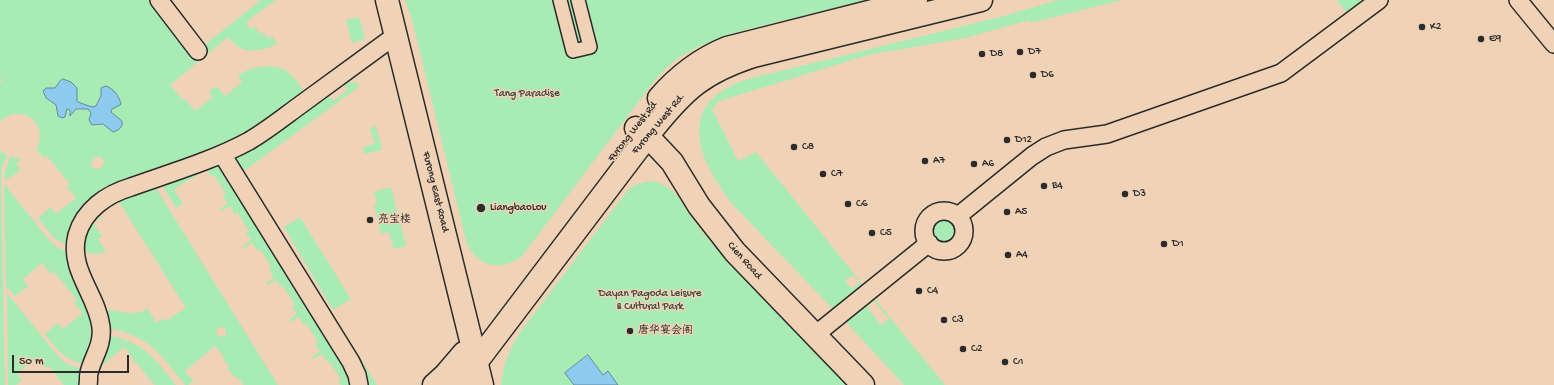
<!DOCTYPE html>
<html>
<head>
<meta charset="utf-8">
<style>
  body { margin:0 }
  #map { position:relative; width:1554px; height:385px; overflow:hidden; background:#f0d2b6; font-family:"Gochi Hand",sans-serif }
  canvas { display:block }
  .scale { position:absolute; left:12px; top:355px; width:117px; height:18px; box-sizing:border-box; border:2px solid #2b2b2b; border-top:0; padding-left:5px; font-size:12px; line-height:14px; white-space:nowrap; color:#2b2b2b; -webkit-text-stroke:3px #f0d2b6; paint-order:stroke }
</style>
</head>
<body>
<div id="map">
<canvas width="1554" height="385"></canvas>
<div class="scale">50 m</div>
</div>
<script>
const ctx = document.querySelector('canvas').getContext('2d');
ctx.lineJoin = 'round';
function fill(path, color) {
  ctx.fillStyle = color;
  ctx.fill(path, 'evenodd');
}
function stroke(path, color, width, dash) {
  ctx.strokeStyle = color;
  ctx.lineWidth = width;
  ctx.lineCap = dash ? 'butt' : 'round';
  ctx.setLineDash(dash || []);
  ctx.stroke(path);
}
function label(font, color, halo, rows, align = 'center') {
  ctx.font = font + ' "Gochi Hand","LXGW WenKai TC",sans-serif';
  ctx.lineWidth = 3;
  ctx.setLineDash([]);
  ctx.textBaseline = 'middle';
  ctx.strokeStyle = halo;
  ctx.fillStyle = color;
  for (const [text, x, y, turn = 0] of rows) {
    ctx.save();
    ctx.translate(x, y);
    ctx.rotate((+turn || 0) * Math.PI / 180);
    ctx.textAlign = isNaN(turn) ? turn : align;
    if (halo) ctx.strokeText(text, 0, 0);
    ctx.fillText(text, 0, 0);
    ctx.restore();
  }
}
fill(new Path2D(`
  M0,0H150L192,55L261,0H276L246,22L251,29L255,27L260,34L263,32L268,39L272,36L277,44C265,50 246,55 235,44C232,42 230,39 228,37L170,85L183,100L185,99L195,111L213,97L209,92L216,86L225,96L242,82L238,76C250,66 271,63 285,70C294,75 300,86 306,94L260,127L232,143L121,184L70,247L54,238L38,218L51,207L56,214L76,198L67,187L70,184L47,156L44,158L36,149C51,124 20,101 0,122V83L2,81L0,78ZM60,81L77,98L78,102L92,107L96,106L101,96V89L103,87L113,108L111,112L122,121V126L118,130L112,131L103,124L95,126L90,110L76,109L70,115V110L66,109V115L57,114L55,105L46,97L43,91L46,88H55ZM96,157H101L104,161L103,166L99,169H95L91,165L92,160Z
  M405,0H866L745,30L702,45L678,58L666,68L655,80L522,256C501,272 479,267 467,244L412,20Z
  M1058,0H1122L1030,23L1029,20L965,38L868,55L719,101L712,109L738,161L756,152L864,286L834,310L736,208C708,174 674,118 727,88C742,79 760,76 777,72L1004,16ZM853,275L860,283L852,289L845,281Z
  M1336,0H1365L1347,13Z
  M359,17L365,39L352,43L346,20Z
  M350,82L357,83L360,86L244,171L377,385H365L234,162V156L327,93L333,101L348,90L344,85Z
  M376,126L382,150L364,154L363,147L375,144L370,128Z
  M0,150L7,156L2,167L1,182L5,385H0Z
  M10,157L22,159L16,164L20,170L7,180L4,176Z
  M219,163L347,367L353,385H341L338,381L341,379L329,361L327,362L322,354L313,359L312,357L320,351L315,344L318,342L306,323L304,325L299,317L290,322L289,320L297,314L292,307L295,305L283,286L281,287L276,280L267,285L266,283L274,278L269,270L272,268L260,249L257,251L253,243L244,248L243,246L251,240L246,233L249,231L237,212L234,214L230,206L221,211L220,209L228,203L223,196L226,194L214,175L211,177L207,169L174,189L183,204L176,208L161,183Z
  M649,181C672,183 681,200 692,218C697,226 703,233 709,240L849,385H501C503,365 510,348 521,331L628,190L635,185Z
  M4,184L50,241L58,248L69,252L80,288L96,331L86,365C63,359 59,351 45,334L58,323L63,329L83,313L74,303L77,300L54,272L51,274L42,263L23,279L28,286L15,296L6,286Z
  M154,185L278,385H244L238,378L235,377L228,369L229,366L223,359L224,357L215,346L185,371L193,381L188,385H185C160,354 149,335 107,328L104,310C120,309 132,318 148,309L156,323L164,318L166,321L186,308L119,202L99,214L101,218L93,223L102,236L98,239L106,252L96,254L81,252L82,244L90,222L112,201ZM222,327L225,329L226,332L225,336L221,337L218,335L216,331L218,328Z
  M391,187L406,246L394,249L389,232L381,234L374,206L377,204L374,192Z
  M300,217L351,299L333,310L284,227Z
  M930 231a14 14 0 1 1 28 0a14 14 0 1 1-28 0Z
  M7,293L58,356L68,365L84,369L82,385H64L49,366L46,368L37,358L17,373L22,380L16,385H8Z
  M874,298L945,385H904L845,321ZM874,301L889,319L881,325L867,307Z
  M107,335C144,342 154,358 176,385H155L151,380L149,381L147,379L149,378L136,362L134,363L133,361L134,360L124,347L100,367Z`), '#a8ebb5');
const water = new Path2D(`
  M63,79L71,82L77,88V100L78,102L92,107L96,106L101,96V88L106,86C114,89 119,96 121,104L120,105L112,109L111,112L122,121V126L118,130L113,132L103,124L92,125L89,120L91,113L88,109H76L70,116V110L67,109L65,117L62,118L58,116L56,105L46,98L43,91L46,88H55L60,81Z
  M588,355L603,375L608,371L618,385H574L565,373Z`);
fill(water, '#8ccbed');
stroke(water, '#658b9f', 1);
const pedestrian = new Path2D(`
  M560,0L573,51L590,47L578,0`);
const minor = new Path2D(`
  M159,0L198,51
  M1518,0L1554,44
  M222,154L351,362L357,375L359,385
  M924 231a20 20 0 1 1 40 0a20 20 0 1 1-40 0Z
  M958,216L1032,156L1046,147L1064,140L1107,134L1281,73L1379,0
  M815,335L929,243
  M88,385C89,381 88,377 89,373C93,356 103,346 101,327C97,294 68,270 77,235C84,210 107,194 131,187C170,173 212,161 249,141C268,130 285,116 303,103C334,80 365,58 396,35`);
const secondary = new Path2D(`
  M387,0L482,385
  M659,98C678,76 700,59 727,48L916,0
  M636,128L655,144L672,162L699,206L735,252L863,385
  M434,385L446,374L464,353
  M456,385L478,360L653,129C685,89 704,72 753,56L981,0`);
stroke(pedestrian, '#2b2b2b', 16);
stroke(minor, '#2b2b2b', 20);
stroke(secondary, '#2b2b2b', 25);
stroke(pedestrian, '#f0d2b6', 13);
stroke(minor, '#f0d2b6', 17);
stroke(secondary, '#f0d2b6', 22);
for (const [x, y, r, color] of [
  [1422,27,4,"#2b2b2b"],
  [1481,39,4,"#2b2b2b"],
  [1020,52,4,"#2b2b2b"],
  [982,54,4,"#2b2b2b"],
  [1033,75,4,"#2b2b2b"],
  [1007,140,4,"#2b2b2b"],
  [794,147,4,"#2b2b2b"],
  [925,161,4,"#2b2b2b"],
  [974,164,4,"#2b2b2b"],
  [823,174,4,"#2b2b2b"],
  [1044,186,4,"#2b2b2b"],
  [1125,194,4,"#2b2b2b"],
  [848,204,4,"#2b2b2b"],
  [481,208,5,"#2b2b2b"],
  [1007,212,4,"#2b2b2b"],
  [370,220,4,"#2b2b2b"],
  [872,233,4,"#2b2b2b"],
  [1164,244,4,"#2b2b2b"],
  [1008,255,4,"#2b2b2b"],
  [919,291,4,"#2b2b2b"],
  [944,320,4,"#2b2b2b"],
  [630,331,4,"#2b2b2b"],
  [963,349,4,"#2b2b2b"],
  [1005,362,4,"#2b2b2b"]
]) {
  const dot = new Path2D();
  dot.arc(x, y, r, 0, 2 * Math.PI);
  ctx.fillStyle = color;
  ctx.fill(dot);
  stroke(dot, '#f0d2b6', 1.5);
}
label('11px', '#2b2b2b', '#f0d2b6', [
  ["K2",1430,27],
  ["E9",1489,39],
  ["D7",1028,52],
  ["D8",990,54],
  ["D6",1041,75],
  ["D12",1015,140],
  ["C8",802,147],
  ["A7",933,161],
  ["A6",982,164],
  ["C7",831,174],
  ["B4",1052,186],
  ["D3",1133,194],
  ["C6",856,204],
  ["LiangbaoLou",490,208],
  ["A5",1015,212],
  ["亮宝楼",378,220],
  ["C5",880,233],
  ["D1",1172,244],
  ["A4",1016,255],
  ["C4",927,291],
  ["C3",952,320],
  ["唐华宴会阁",638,331],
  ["C2",971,349],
  ["C1",1013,362]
], 'left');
label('11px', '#3e4840', '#f0d2b6', [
  ["Tang Paradise",527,94],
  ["Dayan Pagoda Leisure",650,294],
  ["& Cultural Park",650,307]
]);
label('11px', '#2b2b2b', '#f0d2b6', [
  ["Furong West Rd.",659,124,-50],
  ["Furong West Rd",633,132,-52],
  ["Furong East Road",435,192,76],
  ["Cien Road",744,261,48]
]);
</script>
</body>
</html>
